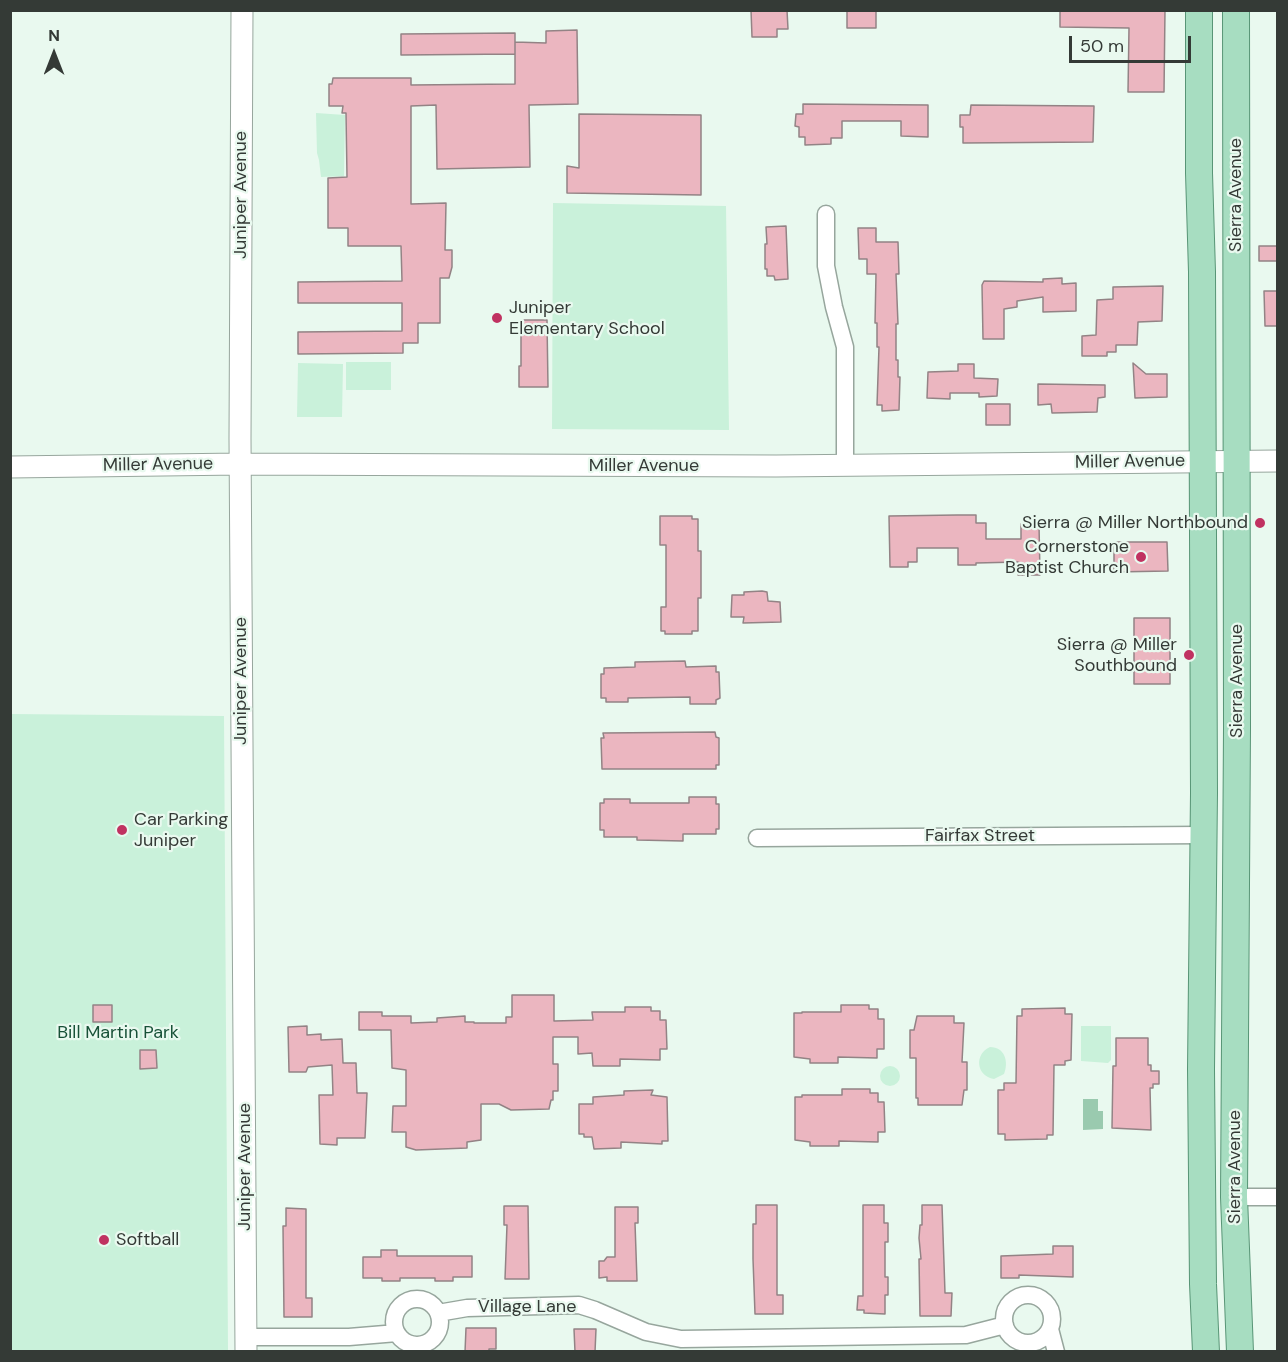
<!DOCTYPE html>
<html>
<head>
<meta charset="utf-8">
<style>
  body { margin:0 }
  #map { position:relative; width:1288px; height:1362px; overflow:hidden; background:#e9f9ef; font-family:"DM Sans",sans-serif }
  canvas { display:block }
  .frame { position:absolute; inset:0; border:12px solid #343a36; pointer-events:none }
  .north { position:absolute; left:24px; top:24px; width:60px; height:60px; -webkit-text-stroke:4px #e9f9ef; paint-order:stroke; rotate:0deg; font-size:16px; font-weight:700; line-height:24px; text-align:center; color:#343a36 }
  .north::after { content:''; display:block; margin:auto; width:21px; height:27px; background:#343a36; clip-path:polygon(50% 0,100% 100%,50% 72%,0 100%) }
  .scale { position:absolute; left:1069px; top:36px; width:122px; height:27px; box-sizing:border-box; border:3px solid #343a36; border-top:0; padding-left:8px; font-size:18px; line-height:21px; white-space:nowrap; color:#343a36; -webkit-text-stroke:4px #e9f9ef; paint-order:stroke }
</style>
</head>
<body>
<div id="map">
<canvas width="1288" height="1362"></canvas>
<div class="frame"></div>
<div class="north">N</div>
<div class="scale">50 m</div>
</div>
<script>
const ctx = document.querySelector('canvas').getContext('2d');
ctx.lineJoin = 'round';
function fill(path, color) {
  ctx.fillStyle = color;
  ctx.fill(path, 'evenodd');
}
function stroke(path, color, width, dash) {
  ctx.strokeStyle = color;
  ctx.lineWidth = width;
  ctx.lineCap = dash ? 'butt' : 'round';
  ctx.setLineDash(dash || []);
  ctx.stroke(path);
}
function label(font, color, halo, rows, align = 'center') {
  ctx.font = font + ' "DM Sans",sans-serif';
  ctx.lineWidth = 4.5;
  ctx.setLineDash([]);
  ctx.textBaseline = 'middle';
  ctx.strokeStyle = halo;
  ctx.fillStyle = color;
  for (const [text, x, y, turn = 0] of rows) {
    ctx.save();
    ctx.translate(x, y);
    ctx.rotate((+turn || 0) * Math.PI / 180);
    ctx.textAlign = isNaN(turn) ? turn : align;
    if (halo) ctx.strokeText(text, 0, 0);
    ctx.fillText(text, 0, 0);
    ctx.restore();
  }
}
fill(new Path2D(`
  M316,113L345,115L344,176L321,177L319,160L317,153Z
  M553,203L726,206L729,430L552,429Z
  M346,362H391V390H346Z
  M298,363L343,364L342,417H297Z
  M11,714L224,716L228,1350H44V1351L11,1352Z
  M1081,1026H1111V1060L1108,1063L1081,1061Z
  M990,1047C1005,1047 1009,1062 1004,1074L994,1079C976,1076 974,1054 990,1047Z
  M880 1076a10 10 0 1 1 20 0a10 10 0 1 1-20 0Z`), '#c9f1da');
fill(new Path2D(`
  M1083,1099H1098V1111H1103V1129L1083,1130Z`), '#9acaaf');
const building = new Path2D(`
  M751,10H787L788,29H777V37H752Z
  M847,10H876V28H847Z
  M1060,10H1165L1164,92H1128L1129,28L1060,27Z
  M577,30L578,104L529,105L530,167L437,169L436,105L411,106V204L446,203L445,250H452V267L449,278H440V323H418V343H403V353L298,354V332L402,331V303H298V282L402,281L401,246H348V228H328V178L347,177L346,113H342L343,106H329V84H332L333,78H411V85L515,84V42L546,43V31Z
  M515,33V54L401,55V34Z
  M803,104L928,105V137L901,136V121H842V138H831V144L805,145V137H799V127L795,126L796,114H803Z
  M971,105L1094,106L1093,142L963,143V127H960V115H970Z
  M579,114L701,115V195L567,193V166L579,168Z
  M786,226L788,279L775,280L774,276H767V269H765V244H767L766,227Z
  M858,228H876V242H898L899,274H896L898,324H896V360H898V377H900L899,410L882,411V405H877L879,347H877V323H875L876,274H867V259H859Z
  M1259,246H1278V261H1259Z
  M1062,278V284L1076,283V311L1043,312V297L1017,301V307L1004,309V339H983L982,285L984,281L1043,282V279Z
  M1163,286L1162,321L1138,322L1137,345H1116V352H1107V356H1082V336L1096,335L1097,300L1113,299V287Z
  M1264,291H1278V326H1265Z
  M521,320H547L548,387H519V366H521Z
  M1133,363L1146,374H1167V397L1135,398Z
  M958,364H974V378L998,379L997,396L979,397V393H950V399L927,398L928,372L958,371Z
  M1038,384L1105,385V397L1098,398L1097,412L1052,413L1051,404L1038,405Z
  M986,404H1010V425H986Z
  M957,515H976V523H986V539H1021V524H1039L1040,575H1018V562L976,563V565H958V548H917V562H908V567H890L889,516Z
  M660,516H692V519H698V551H701V598H698V631H692V634H665V631H661V607H666V545H660Z
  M1114,542H1167L1168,571L1114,572Z
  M762,591L767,592L768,601L780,602L781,622L743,623L744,617H731L732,595H744V592Z
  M1134,618H1170V684H1134Z
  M685,661L686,667L716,666V672H719L720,698L716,700V704H690V697L628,698V702H606V698H601V674H604V668L635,667V662Z
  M715,732L716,737L719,738V765H716V769H602L601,738H604L603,733Z
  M689,797H716V804H719V829H716V834H683V841L637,840V837H604V830H600V803H604V799H630V803H689Z
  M512,995H554V1021L593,1020L592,1012H625V1007H651V1011H660V1020H666L667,1049H660V1060L620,1059V1066H593L592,1053L578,1054V1037H553V1064H558V1091H553V1100H551L549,1109L511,1110L499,1104H481V1140L467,1142V1148L416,1150L406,1147V1132H392L393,1106H406V1070L392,1068L391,1030H359V1012H382V1016H411V1023L437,1022V1018L465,1016V1022H474V1023H506V1017H512Z
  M93,1005H112V1022H93Z
  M841,1005H869V1009H878V1019H884V1049H877V1058L838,1057V1063H810V1059L794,1057V1013H802V1012H841Z
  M1065,1008V1014H1072L1071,1060L1065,1061V1065H1054L1053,1135H1047V1139L1005,1140V1134H998V1090H1004V1083H1016L1017,1016H1022V1009Z
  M917,1016H954V1023H964L962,1062H967V1090H964L962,1105H918V1098H916V1058H910V1030H914Z
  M307,1026V1035L321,1034V1040L342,1039L343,1063H356L357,1093H367L365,1138H337V1145L320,1144L319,1095H333L332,1065L308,1067L306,1072H289L288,1027Z
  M1116,1038H1148V1065H1151V1071H1159V1084H1153V1088H1150L1151,1130L1112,1128L1113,1066H1116Z
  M140,1050H156L157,1068L140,1069Z
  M842,1089H870V1093H878V1102H884L885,1132H878V1142L839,1141V1146H810V1142L795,1140V1097H802V1095H842Z
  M653,1090L651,1095L667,1097L668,1141H662V1144L621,1142V1148L594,1149L592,1137H584V1134H579V1104H593V1097L624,1095V1091Z
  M756,1205H777V1295H783V1314H755L753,1259V1224H756Z
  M863,1205H884V1223H888V1242H885V1277H888V1295H885V1314L864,1313V1310H857L858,1296H863Z
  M922,1205H942L945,1293H952L951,1316H920L919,1259H921L919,1238L920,1225H922Z
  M504,1206H528L529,1279H505L507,1225H504Z
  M615,1207H638V1223H635L637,1281H607V1277L599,1278V1261H604L607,1257H615Z
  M286,1208L306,1209V1298H312V1317H284L283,1226H286Z
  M1053,1246H1073V1277L1019,1275V1278H1001V1256L1053,1254Z
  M381,1250H397V1256H472V1277H453V1281H435V1278H400V1281H382V1278H363V1257H381Z
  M466,1328H496V1349H489V1352H465Z
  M574,1329H596L595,1352H575Z`);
fill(building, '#ebb6c0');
stroke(building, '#938385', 1.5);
const minor = new Path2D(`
  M826,214V266L834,307L845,347V465
  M757,838L1203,835
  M1234,1197H1278
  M1004 1319a24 24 0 1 1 48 0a24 24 0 1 1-48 0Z
  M394 1322a23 23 0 1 1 46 0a23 23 0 1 1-46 0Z
  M438,1313L467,1308L579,1305L595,1310L646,1332L681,1339L966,1335L1005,1325
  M1050,1329L1056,1352
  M246,1337H349L397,1333`);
const tertiary = new Path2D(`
  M242,10L240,438L246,1352
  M10,467L240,464L776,466L1278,461`);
const primary = new Path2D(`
  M1199,10V173L1202,272L1204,793L1201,1069L1203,1284L1206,1352
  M1236,10L1237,728L1234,1197L1240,1352`);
stroke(minor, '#97a69d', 19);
stroke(tertiary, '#97a69d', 23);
stroke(primary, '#589576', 28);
stroke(minor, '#fff', 16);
stroke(tertiary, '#fff', 21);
stroke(primary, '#a7ddc1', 26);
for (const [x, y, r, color] of [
  [497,318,6,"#c03261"],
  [1260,523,6,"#c03261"],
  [1141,557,6,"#c03261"],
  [1189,655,6,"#c03261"],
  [122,830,6,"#c03261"],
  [104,1240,6,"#c03261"]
]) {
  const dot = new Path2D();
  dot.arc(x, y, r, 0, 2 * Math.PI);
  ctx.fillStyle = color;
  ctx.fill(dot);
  stroke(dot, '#e9f9ef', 2);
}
label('18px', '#343a36', '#e9f9ef', [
  ["Juniper Avenue",241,195,-90],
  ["Sierra Avenue",1236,195,-90],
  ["Miller Avenue",1130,462,-1],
  ["Miller Avenue",158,465,-1],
  ["Miller Avenue",644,466],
  ["Juniper Avenue",241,681,-90],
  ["Sierra Avenue",1237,681,-90],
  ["Fairfax Street",980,836],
  ["Juniper Avenue",245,1167,-90],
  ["Sierra Avenue",1235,1167,-90],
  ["Village Lane",527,1307]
]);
label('18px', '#343a36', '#e9f9ef', [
  ["Juniper",509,308],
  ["Elementary School",509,329],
  ["Sierra @ Miller Northbound",1248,523,"right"],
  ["Cornerstone",1129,547,"right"],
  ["Baptist Church",1129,568,"right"],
  ["Sierra @ Miller",1177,645,"right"],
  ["Southbound",1177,666,"right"],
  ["Car Parking",134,820],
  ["Juniper",134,841],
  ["Softball",116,1240]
], 'left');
label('18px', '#175137', '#e9f9ef', [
  ["Bill Martin Park",118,1033]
]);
</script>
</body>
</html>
